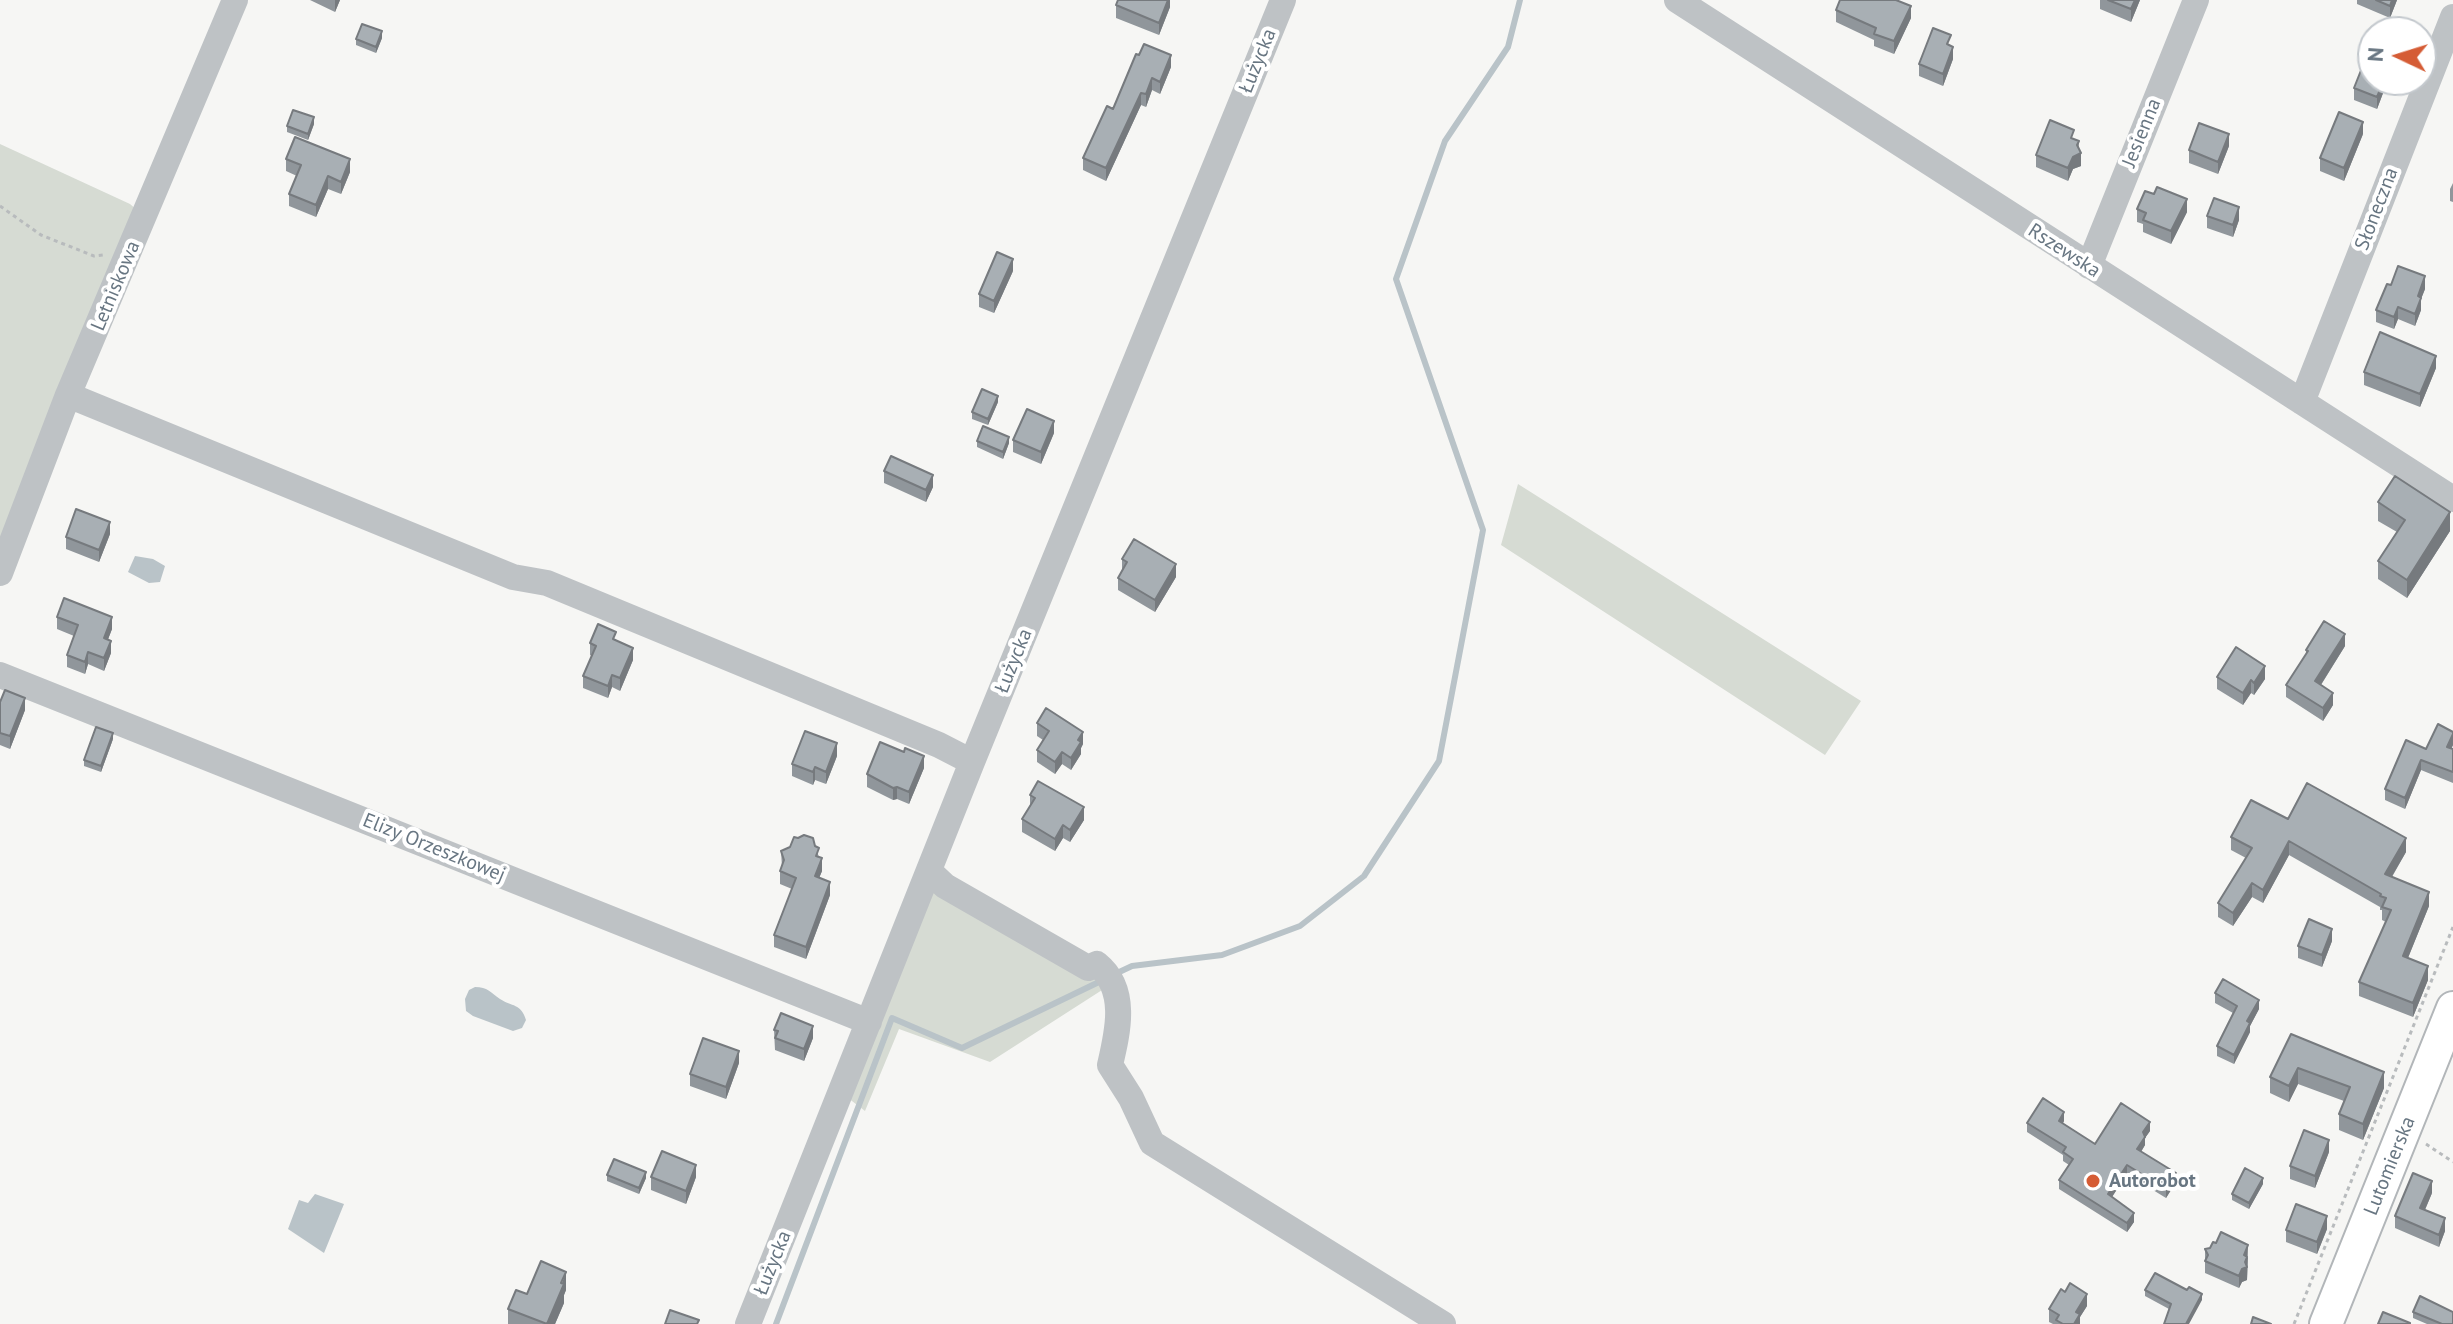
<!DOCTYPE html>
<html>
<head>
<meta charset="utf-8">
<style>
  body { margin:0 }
  #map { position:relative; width:2453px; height:1324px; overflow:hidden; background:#f6f6f4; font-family:"PT Sans",sans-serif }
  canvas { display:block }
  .north { position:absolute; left:2357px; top:16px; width:80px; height:80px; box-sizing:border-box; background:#fff; border:2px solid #c3c8cd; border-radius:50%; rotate:274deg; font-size:22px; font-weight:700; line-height:32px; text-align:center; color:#687682 }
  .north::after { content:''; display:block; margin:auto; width:28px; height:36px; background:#d55c35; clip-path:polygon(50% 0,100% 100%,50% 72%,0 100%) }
</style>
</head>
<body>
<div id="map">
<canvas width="2453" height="1324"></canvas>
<div class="north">N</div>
</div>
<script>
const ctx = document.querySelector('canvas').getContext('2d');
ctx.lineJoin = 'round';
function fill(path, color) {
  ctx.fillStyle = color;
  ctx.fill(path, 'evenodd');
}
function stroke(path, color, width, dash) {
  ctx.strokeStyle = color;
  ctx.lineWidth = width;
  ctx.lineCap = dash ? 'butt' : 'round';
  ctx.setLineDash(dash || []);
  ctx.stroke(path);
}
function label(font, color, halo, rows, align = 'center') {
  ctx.font = font + ' "PT Sans",sans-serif';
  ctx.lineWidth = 8;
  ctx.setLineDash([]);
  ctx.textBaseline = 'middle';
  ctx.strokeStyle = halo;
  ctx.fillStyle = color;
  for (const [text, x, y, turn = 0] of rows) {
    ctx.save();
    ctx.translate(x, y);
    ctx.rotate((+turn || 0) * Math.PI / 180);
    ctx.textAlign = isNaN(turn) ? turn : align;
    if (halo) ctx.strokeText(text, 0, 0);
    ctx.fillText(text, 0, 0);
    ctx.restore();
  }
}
fill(new Path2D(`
  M0,144L130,204L138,211L0,548Z
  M1518,484L1861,701L1825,755L1501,545Z
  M934,880L1113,983L990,1062L899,1029L865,1111L848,1098Z`), '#d6dbd3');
fill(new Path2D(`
  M135,556L153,559L165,566L160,582L149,583L128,572Z
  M475,987C488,987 490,992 500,999C512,1007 521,1003 526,1020L522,1028L513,1031L473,1016L466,1011L465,999L469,990Z
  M315,1194L344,1204L324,1253L288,1229L299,1200L308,1203Z`), '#b9c3c8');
stroke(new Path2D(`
  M1115,974L1132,966L1222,955L1300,926L1364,876L1439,761L1483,530L1396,279L1445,141L1508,47L1520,0
  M776,1324L892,1018L962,1048L1101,981`), '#b9c3c8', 6);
const major = new Path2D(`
  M2326,1324L2453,1008`);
stroke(major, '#b2b6b9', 36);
stroke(new Path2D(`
  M0,206L41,235L94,256L103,255
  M2426,1144L2453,1162
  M2294,1324L2453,927`), '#b8bbbd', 3, [4, 4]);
stroke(new Path2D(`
  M1677,0L2453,499
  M2089,266L2196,0
  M68,395L513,577L547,583L939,745L972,762
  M2302,402L2453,17
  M0,573L68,395L235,0
  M0,675L869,1022
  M929,871L945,886L1088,968L1097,964C1128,989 1118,1031 1110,1065L1131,1098L1152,1143L1443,1324
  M748,1324L972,762L1283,0`), '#bec2c5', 26);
stroke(major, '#fff', 32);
fill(new Path2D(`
  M310,0H340L335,12Z
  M1170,0V7L1159,35L1116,18V5Z
  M2100,0H2140L2131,22L2100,9Z
  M2357,0H2397L2390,18L2357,4Z
  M1836,10L1911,18L1894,54L1874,46V40L1836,22Z
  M382,38L376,53L356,45V39Z
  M1951,46L1953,59L1943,86L1919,76V64Z
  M1139,55L1171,67L1160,94L1152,90L1146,107L1141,105L1106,181L1083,170V158L1113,109Z
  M2373,80H2388L2377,109L2354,100V88Z
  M314,124L308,140L287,132V126Z
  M2363,134L2344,181L2320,171V158Z
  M2074,139L2079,148L2081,166L2073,169L2068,181L2036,167V155Z
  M2229,146L2218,174L2189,163V150Z
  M286,159L350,172L341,194L328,189L316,217L289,206V194L297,176L286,171Z
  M2453,177V202L2450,201V189L2453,183Z
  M2154,194L2187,212L2171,244L2143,232V224L2137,222V209Z
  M2207,216L2239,220L2233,237L2207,228Z
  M1013,271L994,313L979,307V294Z
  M2391,285L2425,289L2421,299V310L2415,326L2398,319L2394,329L2376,322V310Z
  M2436,368L2420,407L2364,385V372Z
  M998,402L988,425L972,419V412Z
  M1054,433L1041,464L1013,452V440Z
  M977,441L1009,443L1003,459L977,447Z
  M884,471L933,487L926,502L884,483Z
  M2378,502L2450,531L2407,598L2378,579V561L2397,532L2378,521Z
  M110,534L99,562L66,549V537Z
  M1122,559L1176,577L1155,612L1118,590V578L1122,570Z
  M57,617L112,629L108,639L111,653L104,671L88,664L85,674L67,667V655L74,636L57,629Z
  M616,640L633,660L620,691L612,687L608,698L583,688V676L592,656L590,655V643Z
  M2345,646L2321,685L2333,705L2323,721L2286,697V685L2306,654V650Z
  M2217,677L2265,679L2254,695L2251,693L2243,705L2217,689Z
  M0,702L25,710L10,749L0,745Z
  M1037,723L1083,744L1081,748V754L1071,770L1062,764L1055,774L1037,762V750L1043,740L1037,736Z
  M2453,732V745L2451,749H2453V783L2421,770L2405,809L2385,800V789L2426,749Z
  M113,739L101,772L84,766V760Z
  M837,756L826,784L815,780L813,785L792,776V764Z
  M924,768L909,804L897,799L893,800L867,787V774Z
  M1030,795L1084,820L1070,842L1063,838L1055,851L1022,832V819L1030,807Z
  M2288,819L2406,852L2392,877L2429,906L2408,958L2428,980L2413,1017L2359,996V982L2386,922L2382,920V910H2380V907L2289,855L2263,903L2252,897L2233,926L2218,917V903L2246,858L2231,850V837Z
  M815,846L819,857L822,871L819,878L830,895L806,959L774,947V935L792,889L780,884V871L782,867L781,851Z
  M2332,941L2322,967L2298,958V946Z
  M2215,993L2259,1009L2250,1026V1032L2234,1064L2217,1056V1046L2233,1013L2215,1003Z
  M774,1030L813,1038L804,1061L775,1050Z
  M2291,1034L2384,1088L2363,1140L2339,1130V1114L2344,1101L2298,1084L2289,1102L2270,1093V1077Z
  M739,1063L726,1099L690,1086V1074Z
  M2064,1121L2063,1123L2095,1144L2150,1131L2145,1138V1145L2141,1152L2176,1182L2166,1198L2127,1174L2112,1197L2134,1222L2127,1232L2059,1189V1180L2069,1165L2063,1161V1155L2027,1132V1123Z
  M2329,1152L2315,1188L2290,1179V1166Z
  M607,1175L646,1178L639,1194L607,1181Z
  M651,1177H696L686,1204L651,1190Z
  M2263,1184L2249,1209L2232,1200V1194Z
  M2432,1193L2425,1210L2445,1231L2439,1247L2395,1228V1216Z
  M2327,1229L2317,1254L2286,1242V1230Z
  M2205,1249L2248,1258L2247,1280L2242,1282L2239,1288L2205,1273Z
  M566,1290L564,1295V1303L555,1324H508V1309L527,1294Z
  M2145,1290L2202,1300L2169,1309L2145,1296Z
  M2087,1306L2080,1317V1324H2053L2049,1322V1309Z
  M2413,1312L2453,1324H2427L2413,1318Z`), '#90969b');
fill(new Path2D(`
  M335,0H340L335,12Z
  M1168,0H1170V7L1159,35V23Z
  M2135,0H2140L2131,22V9Z
  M2392,0H2397L2390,18V6Z
  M1911,6V18L1894,54V41Z
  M382,31V38L376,53V47Z
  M1953,47V59L1943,86V74Z
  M1171,55V67L1160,94V82Z
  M1152,78V90L1146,107V94Z
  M2384,80H2388L2377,109V97Z
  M1141,93V105L1106,181V168Z
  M314,117V124L308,140V134Z
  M2363,122V134L2344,181V168Z
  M2229,134V146L2218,174V162Z
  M2079,141L2078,154L2081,153V166L2073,169L2068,181V168Z
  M350,159V172L341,194V182Z
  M328,176V189L316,217V205Z
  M2187,199V212L2171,244V231Z
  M2239,207V220L2233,237V225Z
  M1013,259V271L994,313V301Z
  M2425,276V289L2421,299V310L2415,326V314L2418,296Z
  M2398,307V319L2394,329V317Z
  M2436,356V368L2420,407V394Z
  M998,396V402L988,425V419Z
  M1054,421V433L1041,464V452Z
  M1009,437V443L1003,459V452Z
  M933,475V487L926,502V490Z
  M2450,512V531L2407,598V580Z
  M110,522V534L99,562V550Z
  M1176,564V577L1155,612V600Z
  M112,617V629L104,650V638Z
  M2345,634V646L2315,694V681Z
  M111,641V653L104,671V658Z
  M633,648V660L620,691V678Z
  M88,652V664L85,674V662Z
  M2265,666V679L2254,695V683Z
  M612,675V687L608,698V686Z
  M2251,680V693L2243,705V693Z
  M2333,693V705L2323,721V708Z
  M25,698V710L10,749V736Z
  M1083,732V744L1081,748V754L1071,770V758L1078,740Z
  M113,733V739L101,772V766Z
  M2453,734V745L2447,758V747Z
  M837,743V756L826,784V772Z
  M1062,752V764L1055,774V762Z
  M924,756V768L909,804V792Z
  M2421,760V770L2405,809V798Z
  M815,767V780L813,785V772Z
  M897,787V799L893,800V788Z
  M1084,807V820L1070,842V830Z
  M1063,825V838L1055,851V839Z
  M2406,838V852L2385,888V874Z
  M2289,841V855L2263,903V890Z
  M822,858V871L815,888V876Z
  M830,882V895L806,959V947Z
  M2252,883V897L2233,926V913Z
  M2429,892V906L2403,970V956Z
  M2332,929V941L2322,967V955Z
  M2428,966V980L2413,1017V1003Z
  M2259,1000V1009L2250,1026V1032L2234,1064V1055L2247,1021Z
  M813,1026V1038L804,1061V1049Z
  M739,1051V1063L726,1099V1087Z
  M2298,1068V1084L2289,1102V1086Z
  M2384,1072V1088L2363,1140V1124Z
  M2064,1112V1121L2059,1130V1121Z
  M2150,1122V1131L2145,1138V1145L2137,1158V1149L2143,1132Z
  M2329,1140V1152L2315,1188V1176Z
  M696,1165V1177L686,1204V1191Z
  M2127,1165V1174L2108,1203V1194Z
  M646,1172V1178L639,1194V1188Z
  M2176,1173V1182L2166,1198V1189Z
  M2263,1178V1184L2249,1209V1203Z
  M2432,1181V1193L2420,1221V1208Z
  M2134,1213V1222L2127,1232V1223Z
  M2327,1216V1229L2317,1254V1242Z
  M2445,1218V1231L2439,1247V1235Z
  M2248,1245L2247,1280L2242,1282L2239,1288V1276L2244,1255Z
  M566,1272V1290L564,1295V1303L555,1324H547Z
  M2087,1294V1306L2080,1317V1324H2074L2076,1312Z
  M2202,1294V1300L2189,1324H2186Z`), '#767a7e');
const building = new Path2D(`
  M1118,0H1168L1159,23L1116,5Z
  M1840,0H1896L1911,6L1894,41L1874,34L1876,28L1836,10Z
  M2108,0H2135L2131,9Z
  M2376,0H2392L2390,6Z
  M362,24L382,31L376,47L356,39Z
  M1933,28L1951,35L1947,44L1953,47L1943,74L1919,64Z
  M2373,40V80H2384L2377,97L2354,88Z
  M1144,44L1171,55L1160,82L1152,78L1146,94L1141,93L1106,168L1083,158L1107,106L1113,109L1136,54L1139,55Z
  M293,110L314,117L308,134L287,126Z
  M2339,112L2363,122L2344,168L2320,158Z
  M2050,120L2074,130L2071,138L2079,141L2077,145L2081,153L2073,157L2068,168L2036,155Z
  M2199,123L2229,134L2218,162L2189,150Z
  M295,137L350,159L341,182L328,176L316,205L289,194L301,165L286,159Z
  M2157,187L2187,199L2171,231L2143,220L2146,213L2137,209L2145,191L2154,194Z
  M2214,198L2239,207L2233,225L2207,216Z
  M997,252L1013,259L994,301L979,294Z
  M2398,266L2425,276L2418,296L2421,298L2415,314L2398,307L2394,317L2376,310L2387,284L2391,285Z
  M2380,332L2436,356L2420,394L2364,372Z
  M982,389L998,396L988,419L972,412Z
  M1027,409L1054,421L1041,452L1013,440Z
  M983,426L1009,437L1003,452L977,441Z
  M891,456L933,475L926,490L884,471Z
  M2395,476L2450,512L2407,580L2378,561L2405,520L2378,502Z
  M76,509L110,522L99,550L66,537Z
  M1134,539L1176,564L1155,600L1118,578L1127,562L1122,559Z
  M64,598L112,617L104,638L111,641L104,658L88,652L85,662L67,655L78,625L57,617Z
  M2324,621L2345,634L2315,681L2333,693L2323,708L2286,685L2308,651L2306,650Z
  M598,624L616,632L613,639L633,648L620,678L612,675L608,686L583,676L596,646L590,643Z
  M2236,647L2265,666L2254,683L2251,680L2243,693L2217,677Z
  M5,690L25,698L10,736L0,733V702Z
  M1046,708L1083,732L1078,740L1081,742L1071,758L1062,752L1055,762L1037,750L1049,731L1037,723Z
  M2438,724L2453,732V734L2447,747L2453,749V772L2421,760L2405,798L2385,789L2406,740L2426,749Z
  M96,727L113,733L101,766L84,760Z
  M805,731L837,743L826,772L815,767L813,772L792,764Z
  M880,742L904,752L905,748L924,756L909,792L897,787L893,788L867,774Z
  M1038,781L1084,807L1070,830L1063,825L1055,839L1022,819L1035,798L1030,795Z
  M2307,783L2406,838L2385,874L2429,892L2403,956L2428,966L2413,1003L2359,982L2391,910L2382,907L2386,898L2380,896L2381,894L2289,841L2263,890L2252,883L2233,913L2218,903L2252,848L2231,837L2251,800L2288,819Z
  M804,835L813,838L815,846L819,848L816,856L822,858L815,876L830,882L806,947L774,935L796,878L780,871L784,860L781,851L790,847L794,837L798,838Z
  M2309,919L2332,929L2322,955L2298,946Z
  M2223,979L2259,1000L2247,1021L2250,1023L2234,1055L2217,1046L2237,1006L2215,993Z
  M781,1013L813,1026L804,1049L775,1038L778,1031L774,1030Z
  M2291,1034L2384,1072L2363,1124L2339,1114L2350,1087L2298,1068L2289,1086L2270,1077Z
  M703,1038L739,1051L726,1087L690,1074Z
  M2043,1098L2064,1112L2059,1121L2095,1144L2121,1103L2150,1122L2143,1132L2145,1137L2137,1149L2176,1173L2166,1189L2127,1165L2108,1194L2134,1213L2127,1223L2059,1180L2073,1159L2063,1152L2066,1147L2027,1123Z
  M2304,1130L2329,1140L2315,1176L2290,1166Z
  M662,1151L696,1165L686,1191L651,1177Z
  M614,1159L646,1172L639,1188L607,1175Z
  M2245,1168L2263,1178L2249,1203L2232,1194Z
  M2413,1173L2432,1181L2420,1208L2445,1218L2439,1235L2395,1216Z
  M2296,1204L2327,1216L2317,1242L2286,1230Z
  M2221,1232L2248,1245L2244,1255L2247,1257L2245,1262L2247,1267L2242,1269L2239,1276L2205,1261L2208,1255L2205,1249L2210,1248L2213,1242L2216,1243Z
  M541,1261L566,1272L561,1283L564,1284L547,1324L508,1309L516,1290L527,1294Z
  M2155,1273L2187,1290L2189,1287L2202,1294L2186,1324H2164L2171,1304L2145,1290Z
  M2070,1283L2087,1294L2076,1312L2080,1314L2074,1324H2063L2056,1320L2059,1315L2049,1309L2061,1289L2065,1292Z
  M2420,1296L2453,1312V1324H2442L2413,1312Z
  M670,1310L699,1320L697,1324H665Z
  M2383,1312L2410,1323V1324H2378Z
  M2253,1317L2271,1324H2251Z`);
fill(building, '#a8afb4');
stroke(building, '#767a7e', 2);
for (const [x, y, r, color] of [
  [2093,1181,8,"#d55c35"]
]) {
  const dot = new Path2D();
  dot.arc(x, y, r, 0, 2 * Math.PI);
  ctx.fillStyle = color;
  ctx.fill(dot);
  stroke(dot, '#fff', 3);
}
label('20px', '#687682', '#fff', [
  ["Łużycka",1258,61,-68],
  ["Jesienna",2142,133,-68],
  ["Słoneczna",2377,209,-69],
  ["Rszewska",2064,251,33],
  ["Letniskowa",116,286,-67],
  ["Łużycka",1014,661,-68],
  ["Elizy Orzeszkowej",434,848,22],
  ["Lutomierska",2390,1166,-68],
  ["Łużycka",773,1263,-68]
]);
label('bold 20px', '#687682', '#fff', [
  ["Autorobot",2109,1181]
], 'left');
</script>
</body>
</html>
